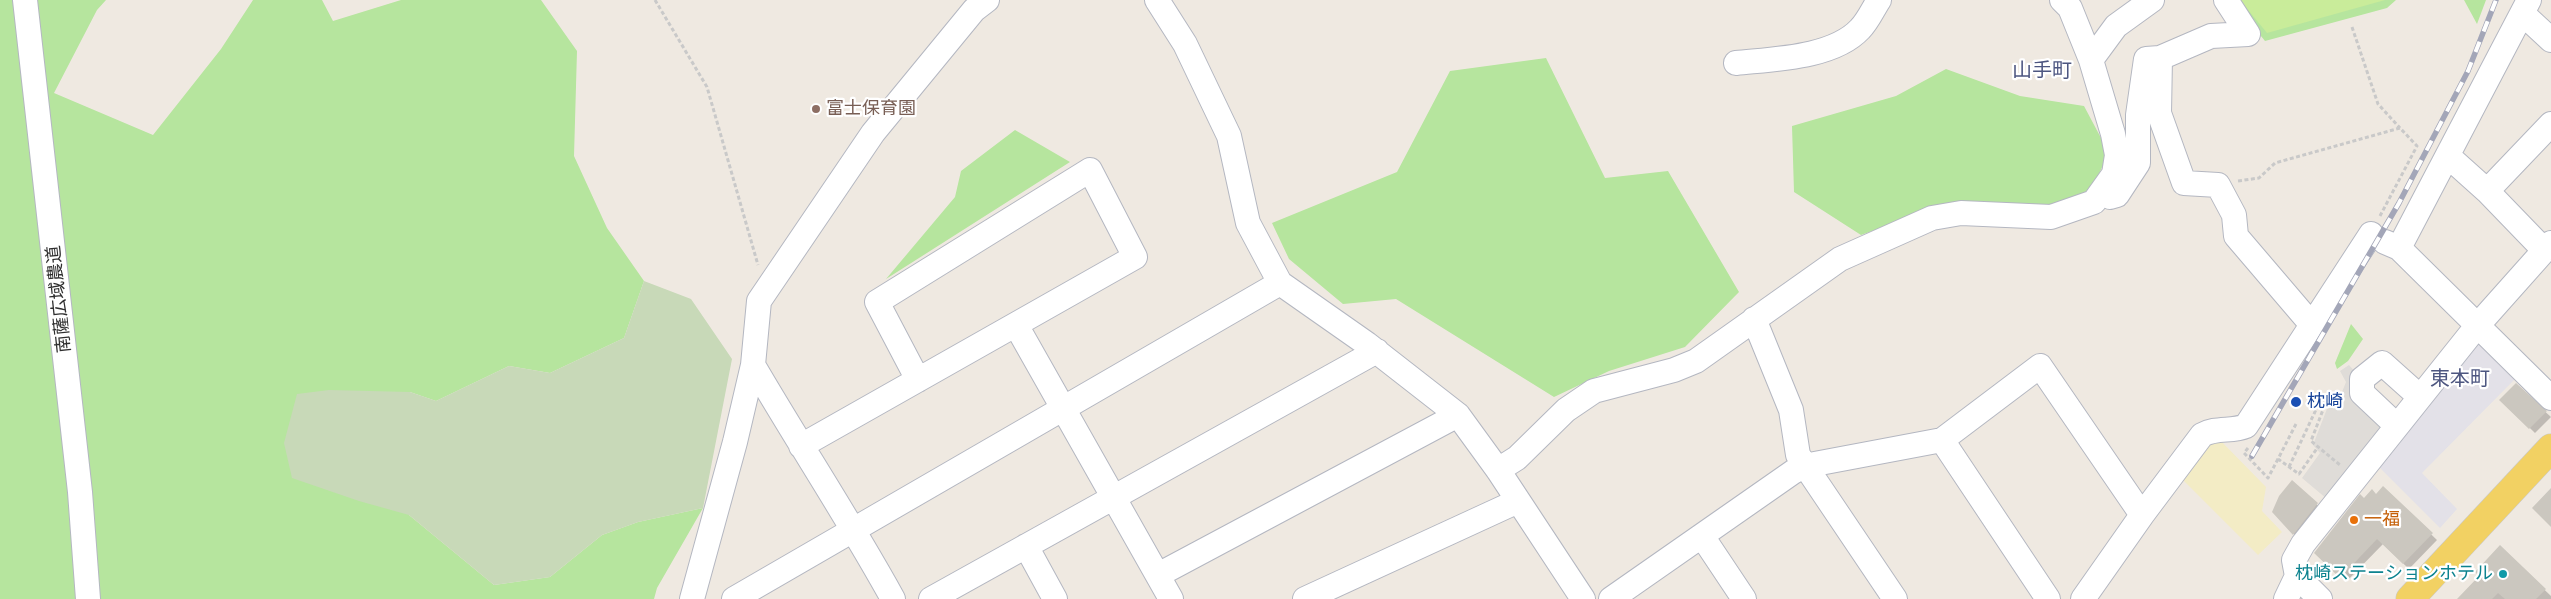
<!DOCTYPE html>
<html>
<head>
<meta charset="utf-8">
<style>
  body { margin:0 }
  canvas { display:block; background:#efe9e1 }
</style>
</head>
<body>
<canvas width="2551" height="599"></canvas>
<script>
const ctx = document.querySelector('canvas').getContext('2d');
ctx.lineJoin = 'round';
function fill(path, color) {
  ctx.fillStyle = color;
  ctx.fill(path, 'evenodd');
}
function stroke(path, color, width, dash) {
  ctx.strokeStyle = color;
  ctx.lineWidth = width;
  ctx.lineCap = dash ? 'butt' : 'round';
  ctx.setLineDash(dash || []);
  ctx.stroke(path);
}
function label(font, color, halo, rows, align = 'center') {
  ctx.font = font + ' Mulish,"Noto Sans JP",sans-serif';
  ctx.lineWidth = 4.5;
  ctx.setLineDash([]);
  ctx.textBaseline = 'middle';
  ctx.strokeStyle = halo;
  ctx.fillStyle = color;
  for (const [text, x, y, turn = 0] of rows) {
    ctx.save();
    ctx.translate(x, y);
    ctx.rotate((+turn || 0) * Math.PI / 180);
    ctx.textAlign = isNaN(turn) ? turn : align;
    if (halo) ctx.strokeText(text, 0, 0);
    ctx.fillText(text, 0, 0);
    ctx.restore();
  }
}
fill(new Path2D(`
  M2481,342L2516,378L2422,473L2457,509L2440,528L2376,464L2473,343Z`), '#e3e1e8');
fill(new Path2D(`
  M0,0H106L97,10L54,93L153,135L221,49L253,0H322L333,21L401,0H541L577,51L574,156L607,228L644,281L624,338L550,373L509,366L436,401L410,392L409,515L494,585L550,577L602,535L638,522L703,508L657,588L654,599H0Z
  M2232,0H2396L2387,8L2265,41Z
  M2464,0H2486L2477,24Z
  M1546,58L1605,178L1668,171L1739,292L1685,347L1609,371L1554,397L1396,299L1343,304L1289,259L1272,223L1397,172L1450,71Z
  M1946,69L2020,96L2084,106L2109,153L2092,188L2054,211L1939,207L1861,235L1794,192L1792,126L1896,96Z
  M1015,130L1070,162L886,279L955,197L961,171Z
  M2351,324L2363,339L2348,361L2337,369L2335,363Z`), '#b6e59e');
fill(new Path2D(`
  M2220,440L2266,487L2262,511L2282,532L2258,555L2178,475L2205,442Z`), '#f3ecc5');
fill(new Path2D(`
  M644,281L691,299L732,359L703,508L638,522L602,535L550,577L494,585L409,515L359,501L292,478L284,443L297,394L329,390L410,392L436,401L509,366L550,373L624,338Z`), '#c8d9b8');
fill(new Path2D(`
  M2240,0H2385L2267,33Z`), '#c9ec9a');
fill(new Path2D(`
  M2349,365L2358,375L2383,432L2327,499L2302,478L2320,453L2313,445L2330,401L2338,402L2346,382L2340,371Z`), '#dfdcd8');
fill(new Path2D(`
  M2516,385L2551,417L2535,433L2501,400Z
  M2383,488L2437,540L2409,569L2383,544L2346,582L2315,553L2364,499L2376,496Z
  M2316,504L2322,509L2298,538L2273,512Z
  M2500,547L2551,596V599H2459L2481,576Z`), '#0003');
fill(new Path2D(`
  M2516,383L2547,411L2529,429L2499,400Z
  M2292,480L2318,503L2293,535L2272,512L2279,496Z
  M2383,486L2433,533L2403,564L2377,539L2340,578L2314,553L2360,494L2364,498L2372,489L2376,494Z
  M2551,488V527L2532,508Z
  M2500,545L2546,589L2536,599H2505L2498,593L2492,599H2457L2479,576L2475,572Z`), '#cbc7bf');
const minor = new Path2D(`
  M25,0L80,492L88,599
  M1157,0L1185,44L1229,136L1248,223L1280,283L1367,344L1458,415L1498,470L1583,599
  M2226,0L2248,34L2211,36L2160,58L2159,113L2184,183L2218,185L2234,215L2236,236L2312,325
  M2523,14L2551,40
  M2091,60L2116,26L2152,0
  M1736,63C1773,59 1833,58 1860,29C1868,21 1873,9 1879,0
  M2448,156L2487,191L2544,250
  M2487,191L2551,124
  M2110,197L2117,195L2138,163V115L2146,59L2160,58
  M2385,242L2399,248L2551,398
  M2399,248L2529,0
  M1754,319L1791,410L1798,455L1895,599
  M1016,325L1171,599
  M753,365C799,444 849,519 893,599
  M2397,426L2362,393V379L2382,363L2420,397
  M1942,440L2048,599
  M801,446L1135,257L1090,170L877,302L918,380
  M1498,470L1517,458L1566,410L1594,391L1674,370L1696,361L1840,259L1932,218L1961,213L2051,217L2094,202L2114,174L2117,155L2113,134L2091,60L2070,8L2062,0
  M2142,515L2202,435C2216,427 2232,432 2246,426L2371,234
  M1702,536L1744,599
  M1026,546L1055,599
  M1158,575L1458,415
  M2297,576L2294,560L2303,544L2477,326L2551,243
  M692,599L735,442L753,365L759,301L873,133L974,10L987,0
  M734,599L1280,283
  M931,599L1377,351
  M1305,599L1518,501
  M1611,599L1793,472L1804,466L1942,440L2040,366L2142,515L2083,599
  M2286,599L2297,576L2320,599`);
const major = new Path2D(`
  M2410,599L2551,448`);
stroke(minor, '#b4b7c1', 26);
stroke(major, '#c9c9c9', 29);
stroke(new Path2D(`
  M655,0L707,87L758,265
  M2352,27L2378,104L2400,128
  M2238,181L2259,178L2275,163L2400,128L2417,146L2380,216
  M2296,424L2278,459L2299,474L2318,447
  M2248,448L2244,453L2268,478L2278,459
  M2289,467L2321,399L2326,402L2311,441L2340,465`), '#c9c9c9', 3, [4, 2.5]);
stroke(minor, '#fff', 24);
stroke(major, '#f2d163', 28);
const rail = new Path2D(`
  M2252,456L2399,203L2468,71L2496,0`);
stroke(rail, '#a3a6b8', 5.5);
stroke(rail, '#fff', 4, [11]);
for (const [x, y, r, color] of [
  [816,109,5,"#8d6e63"],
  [2296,402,6,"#1a4fb4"],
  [2354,520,5,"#e8710a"],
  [2503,574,5,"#0f9aa8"]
]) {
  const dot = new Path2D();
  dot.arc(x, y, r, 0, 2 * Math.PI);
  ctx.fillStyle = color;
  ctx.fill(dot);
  stroke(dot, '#fff', 2);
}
label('18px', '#785e54', '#fff', [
  ["富士保育園",826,109]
], 'left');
label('18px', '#2e2e2e', '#fff', [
  ["南薩広域農道",59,299,-96]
]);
label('18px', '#164399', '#fff', [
  ["枕崎",2307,402]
], 'left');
label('18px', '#c56008', '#fff', [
  ["一福",2364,520]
], 'left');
label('18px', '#0d838f', '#fff', [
  ["枕崎ステーションホテル",2493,574]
], 'right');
label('20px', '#4d5680', '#fff', [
  ["山手町",2042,71],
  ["東本町",2460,379]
]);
</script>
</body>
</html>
